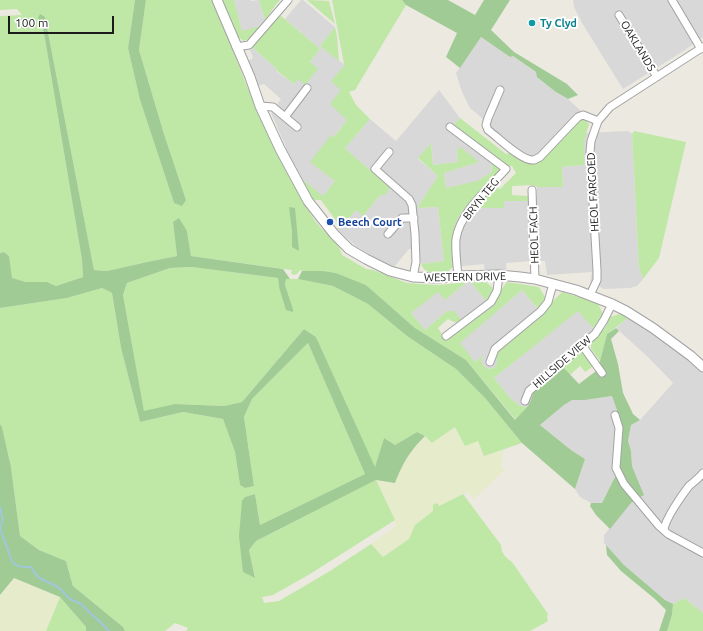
<!DOCTYPE html>
<html>
<head>
<meta charset="utf-8">
<style>
  body { margin:0 }
  #map { position:relative; width:703px; height:631px; overflow:hidden; background:#ece9e0; font-family:Ubuntu,sans-serif }
  canvas { display:block }
  .scale { position:absolute; left:8px; top:16px; width:106px; height:18px; box-sizing:border-box; border:2px solid #1b1b1b; border-top:0; padding-left:5px; font-size:12px; line-height:14px; white-space:nowrap; color:#1b1b1b; -webkit-text-stroke:3px #fff; paint-order:stroke }
</style>
</head>
<body>
<div id="map">
<canvas width="703" height="631"></canvas>
<div class="scale">100 m</div>
</div>
<script>
const ctx = document.querySelector('canvas').getContext('2d');
ctx.lineJoin = 'round';
function fill(path, color) {
  ctx.fillStyle = color;
  ctx.fill(path, 'evenodd');
}
function stroke(path, color, width, dash) {
  ctx.strokeStyle = color;
  ctx.lineWidth = width;
  ctx.lineCap = dash ? 'butt' : 'round';
  ctx.setLineDash(dash || []);
  ctx.stroke(path);
}
function label(font, color, halo, rows, align = 'center') {
  ctx.font = font + ' Ubuntu,sans-serif';
  ctx.lineWidth = 4;
  ctx.setLineDash([]);
  ctx.textBaseline = 'middle';
  ctx.strokeStyle = halo;
  ctx.fillStyle = color;
  for (const [text, x, y, turn = 0] of rows) {
    ctx.save();
    ctx.translate(x, y);
    ctx.rotate((+turn || 0) * Math.PI / 180);
    ctx.textAlign = isNaN(turn) ? turn : align;
    if (halo) ctx.strokeText(text, 0, 0);
    ctx.fillText(text, 0, 0);
    ctx.restore();
  }
}
fill(new Path2D(`
  M234,0H251V1L259,0L265,20L270,26L266,31L260,26L242,32Z
  M301,0H303L335,27L320,46L344,64L341,89L347,120L333,138L331,136L335,181L323,197L299,177L294,167L287,171L282,163L279,156L286,147L271,113L276,111L278,103L281,99L264,84L257,86L248,61L253,58L250,50L253,48L277,69L276,71L294,84L320,49L285,19Z
  M573,0H703V37L685,50L623,89L582,23L574,7Z
  M481,37L510,57L513,56L537,73L556,92L568,99L580,110L579,118L539,160L529,163L521,160L485,128L482,118L470,108L462,92L456,73Z
  M439,90L460,118L454,125L490,153L492,172L477,182L446,188L444,173L478,162L457,150L458,162L433,165L431,143L418,159L438,176L428,192L418,206V208L438,207L444,261L421,264L419,249H409L394,267L377,259L356,246L338,230L356,210L363,215L380,195L390,188L345,148L370,119L396,141Z
  M628,131L632,134L639,267L643,279L637,286L630,288L604,289L590,281L592,272L547,275L545,261H531L506,263L507,282H486L484,264L453,267L452,240L454,228L459,218L465,208H504V201L537,200V187H563L562,167L584,165V143L585,133Z
  M467,282H471L490,306L466,325L447,311L425,330L411,313L438,291L445,300Z
  M522,290L542,314L497,353V363L494,368L488,369L483,365L481,361L483,356L475,362L459,343Z
  M578,310L598,334L534,388L532,399L528,407L520,406L510,398L494,378Z
  M628,318L655,334L678,350L703,373V613L684,598L673,604L665,600L624,565L604,543V535L631,503L644,495L632,466L631,451L628,441L631,425L640,420L673,383L649,358L616,328Z
  M612,396L620,419L621,440L624,476L615,477L602,503H591L580,497L575,489L585,459L571,450L540,425L564,405L572,400H585Z`), '#d9d8d8');
fill(new Path2D(`
  M455,427L477,440L484,456L504,449L501,465L505,470L474,499L468,492L465,494H462L439,506L415,525L409,539L383,557L371,544L395,527V520L376,480L375,468L425,436L433,443Z
  M14,578L60,597L46,631H0V595Z`), '#e6ebcb');
fill(new Path2D(`
  M0,0H135L128,48L140,100L174,203L186,200L164,134L139,50L146,0H213C235,55 255,111 282,163C293,183 303,204 316,222C324,233 339,241 342,255L366,269L373,270L407,283L420,284L439,285L467,282L445,300L438,292L411,313L425,330L447,311H454L462,321C457,324 453,322 448,319L438,328L446,340L494,303L501,290L507,282L539,287L545,297L543,303L538,309L522,290L460,343L475,362L483,355L481,361L483,365L488,369L494,368L497,363V353L499,349L542,314L547,310L551,303L562,292L585,299L598,304L603,314L593,328L578,311L494,378L510,398L520,406L528,407L516,420L466,360L415,328L366,285L336,273L323,271H302L300,270L297,274L293,275L291,273L292,270L191,256L187,231L173,222L177,256L147,262L107,271L94,270L45,17L38,18L42,24L45,39L82,260L83,277L56,286L47,282H26L11,278L9,256L4,252L0,253V16L22,15L17,9L0,10Z
  M222,0H234L242,31L260,26L249,39L244,41L237,37Z
  M259,0H280C274,6 270,14 265,20Z
  M307,0L329,1L335,24Z
  M332,0H402L406,5L355,90L349,92L356,105L370,119L345,148L390,188L385,195H380L363,216L356,210L338,230L337,222L321,200H315L311,197L299,177L323,196L335,181L310,162L331,135L334,137L347,120L330,104L341,90L331,81L344,66V64Z
  M280,15L320,49L310,62L318,69L305,85L298,79L294,84L276,70L277,69L253,48V44Z
  M335,27L337,36L339,61L320,46Z
  M460,118L506,154L512,152L521,160L529,163L539,159L579,118L586,120L589,125C583,139 584,150 584,165L562,167L563,187H537L533,185L512,186V195L528,196V201H504V208H473L491,188L494,187L500,189L516,173L512,166H507L454,125Z
  M634,131L686,142L659,258L643,279L639,267L632,134Z
  M431,143L433,165L458,162L457,150L460,147L479,162L444,173L446,188L477,181L492,172L491,161L500,168V171C485,187 458,209 454,229C451,241 453,255 453,267L447,272C436,272 426,276 421,264L444,261L438,207L417,208L438,176L418,158Z
  M192,267L278,278L279,287L293,309L285,285L286,279H298L333,286L368,304L407,336L456,369L485,398L522,443L484,456L478,441L465,446L455,427L432,443L425,436L417,432L395,445L384,438L375,468L316,337L304,329L242,402L224,406L175,404L144,412L123,295L127,283L170,268Z
  M471,282H486L494,289L492,294L486,301Z
  M102,288L112,293L121,348L140,422L183,412L223,419L235,452L240,485L245,488L254,486L244,417L252,399L308,343L365,474L260,525L255,494L245,497L243,572L255,577L249,550L256,541L376,480L395,520L310,574L273,595L262,597L264,603L279,601L330,571L371,544L383,557L409,539L415,525L433,511V505L437,503L439,506L463,494L501,545C501,553 506,558 512,562L548,614L547,617L548,621L530,631H186L188,628L175,623L165,631H125L123,627L73,586L66,561L39,550L20,536L11,467L2,427L0,424V308L67,298Z
  M620,314L628,318L607,334L600,361L591,349V345L592,339L605,328L610,317Z
  M582,352L587,355L593,364L592,367L585,372L580,366L570,375L561,365L576,353Z
  M60,597L86,627V631H46Z
  M684,598L703,613V631H667L672,615L673,604Z`), '#bfe7a6');
fill(new Path2D(`
  M135,0H146L139,50L164,134L186,200L182,206L174,203L140,100L128,48Z
  M402,0H448L475,15L484,0H510L491,30L514,52L567,84L578,95L568,99L556,92L537,77L536,72L513,56L510,57L481,37L460,68L446,57L457,33L406,5Z
  M40,14L45,17L94,270L107,271L147,262L177,256L173,222L179,218L187,231L191,256L283,269L290,279H286L285,285L293,309V312L286,310L279,287L278,278L192,267L170,268L127,283L123,295L144,411L175,404L224,406L242,402L304,329L316,337L375,467L384,438L395,445L417,432L425,436C409,452 403,463 395,483L376,480L256,541L249,550L255,578L243,572L239,536L242,501L245,497L255,494L260,525L365,474L308,343L252,399L244,417L254,486L245,488L240,485L235,452L223,419L183,412L140,422L121,348L112,293L102,288L67,298L0,308V253L4,252L9,256L12,278L26,282H47L56,286L83,277L82,260L45,39L42,24L38,18Z
  M289,207L295,208L299,251L292,247V231Z
  M302,271H323L336,273L366,285L415,328L466,360L515,420C527,407 531,406 534,388L561,365L579,384L596,371L600,361L607,334L616,328L619,331L611,339L618,364L623,393L633,414L640,420L631,425L628,441L631,451L632,466L644,495L631,503L610,529L596,515L590,506L591,503H602L615,477L624,476L618,466L621,440L620,419L612,396L585,400H572L564,405L540,425L571,450L585,459L575,489L522,443L485,398L456,369L407,336L368,304L333,286L298,279Z
  M0,424L2,427L11,467L20,536L39,550L66,561L73,586L123,627L125,631H86V627L60,597L14,578L0,595Z
  M606,545L624,565L665,600L673,604L672,615L667,631H659L666,610L655,599L621,571L607,555Z`), '#a0cb95');
stroke(new Path2D(`
  M0,507L3,520L0,528L12,561C17,568 24,567 31,567L36,575L41,579L58,587L70,599L81,604L90,613L98,620L109,631`), '#a1c7da', 2);
const minor = new Path2D(`
  M672,0L701,49
  M619,15L657,77
  M236,47L249,45L288,0
  M500,90L488,118L486,125L488,130C498,137 522,162 534,160C534,160 540,157 540,157L578,117L583,115L598,121
  M260,106L273,107L297,127
  M285,117L307,88
  M450,127L506,169C488,189 460,212 456,239C455,251 457,264 458,276
  M389,152L375,169L409,199L412,205L415,234L416,262L413,277
  M532,190L535,279
  M388,234L402,218H414
  M590,295L597,280V270L590,152L591,141L598,121L610,107L703,47
  M446,336L491,302L497,291L499,275
  M582,345L602,373
  M490,362L495,349L541,311L548,302L553,284
  M525,401L529,391L595,334L604,320L612,304
  M615,415L619,428L616,468L624,484L659,526L668,534L703,553
  M664,530C665,519 682,495 689,486C694,482 699,478 703,473`);
const tertiary = new Path2D(`
  M217,0L250,77L260,106L280,149L308,201L334,234L349,249L366,259L390,271L413,277L438,278L458,276L499,275L520,277L535,279L576,290L612,304L626,311L653,328L691,356L703,367`);
stroke(minor, '#a2a2a2', 9);
stroke(tertiary, '#a2a2a2', 11);
stroke(minor, '#fff', 7);
stroke(tertiary, '#fff', 9);
for (const [x, y, r, color] of [
  [532,23,4,"#0f9aa8"],
  [330,222,4,"#1a4fb4"]
]) {
  const dot = new Path2D();
  dot.arc(x, y, r, 0, 2 * Math.PI);
  ctx.fillStyle = color;
  ctx.fill(dot);
  stroke(dot, '#fff', 1.5);
}
label('bold 11px', '#0d838f', '#fff', [
  ["Ty Clyd",540,23]
], 'left');
label('11px', '#1b1b1b', '#fff', [
  ["OAKLANDS",638,46,59],
  ["HEOL FARGOED",593,192,-93],
  ["BRYN TEG",481,199,-51],
  ["HEOL FACH",534,235,-92],
  ["WESTERN DRIVE",465,277,-1],
  ["HILLSIDE VIEW",562,362,-41]
]);
label('bold 11px', '#164399', '#fff', [
  ["Beech Court",338,222]
], 'left');
</script>
</body>
</html>
